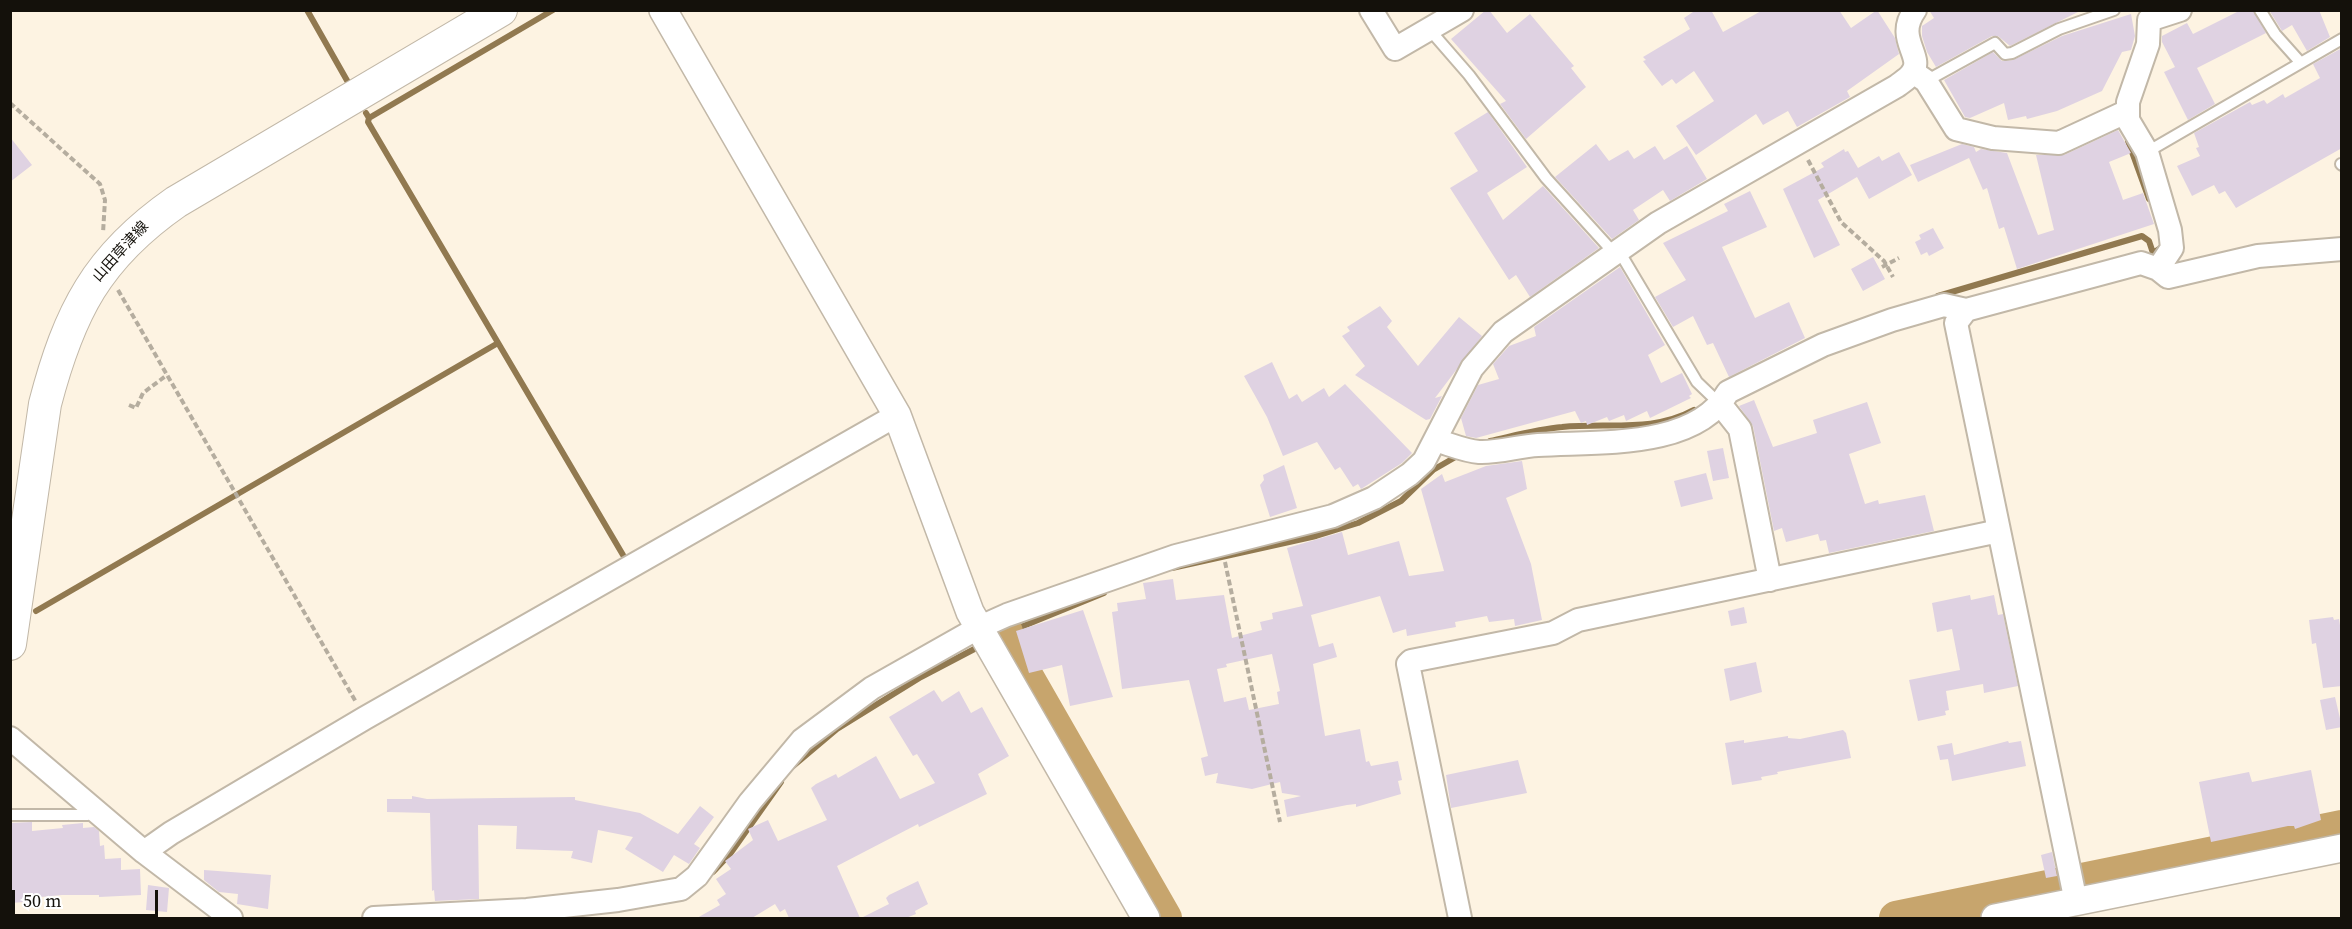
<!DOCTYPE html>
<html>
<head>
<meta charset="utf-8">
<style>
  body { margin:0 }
  #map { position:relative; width:2352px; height:929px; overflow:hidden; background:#fdf3e2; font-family:"Source Serif 4",serif }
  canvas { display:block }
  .frame { position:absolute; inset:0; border:12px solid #14110b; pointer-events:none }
  .scale { position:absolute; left:12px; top:890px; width:146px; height:27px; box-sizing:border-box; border:3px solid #14110b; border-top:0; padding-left:8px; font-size:18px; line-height:21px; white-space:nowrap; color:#14110b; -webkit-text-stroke:4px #fff; paint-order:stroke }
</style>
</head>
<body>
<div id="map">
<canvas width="2352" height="929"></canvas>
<div class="frame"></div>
<div class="scale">50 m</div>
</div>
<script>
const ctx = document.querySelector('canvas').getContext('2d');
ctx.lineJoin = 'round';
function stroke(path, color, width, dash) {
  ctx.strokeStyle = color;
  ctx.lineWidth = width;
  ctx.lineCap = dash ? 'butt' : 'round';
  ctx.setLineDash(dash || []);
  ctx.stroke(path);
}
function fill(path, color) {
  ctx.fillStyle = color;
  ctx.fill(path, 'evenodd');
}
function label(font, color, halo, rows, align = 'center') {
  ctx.font = font + ' "Source Serif 4","Noto Sans JP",serif';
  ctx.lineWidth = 4.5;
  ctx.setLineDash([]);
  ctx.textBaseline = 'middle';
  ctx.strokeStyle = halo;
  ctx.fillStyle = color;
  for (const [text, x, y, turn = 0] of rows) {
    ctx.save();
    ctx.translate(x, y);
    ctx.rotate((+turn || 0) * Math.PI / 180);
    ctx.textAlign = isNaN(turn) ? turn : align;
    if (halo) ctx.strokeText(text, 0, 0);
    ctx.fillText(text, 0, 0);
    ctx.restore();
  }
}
stroke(new Path2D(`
  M307,10L349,84
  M366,113L369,118L368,122L623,555
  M369,118L553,10
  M2128,141L2149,199
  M1938,296L2142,236L2149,241L2153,253L2162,247
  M1490,441C1513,436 1538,429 1562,427C1608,422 1652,433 1694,410
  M1172,568L1316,536L1358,523L1401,501L1433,470L1459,455
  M36,611L498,343
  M994,638L1104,593
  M792,767L837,729L921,677L982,645
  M713,872L730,854L781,782`), '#917950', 6);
stroke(new Path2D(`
  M1006,632L1008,644L1165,918
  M1896,918L2342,827`), '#c7a56d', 34);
fill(new Path2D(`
  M1486,10H1489L1507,33L1530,14L1574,66L1571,68L1586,87L1526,139L1500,104L1506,101L1451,39Z
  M1696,10H1711L1723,32L1763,10H1839L1851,28L1877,10L1895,38L1899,54L1847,91L1850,97L1797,127L1788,111L1763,125L1756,114L1696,155L1676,126L1714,101L1694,71L1676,84L1672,79L1662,86L1643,61L1646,60L1643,57L1690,29L1684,18Z
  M1929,10H2082L2010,46L1998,36H1992L1936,67L1927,52L1922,36V26L1934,18Z
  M2241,10H2253L2266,33L2197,68L2215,104L2188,120L2164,72L2175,67L2162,42V36L2187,23L2193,34Z
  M2269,10H2319L2330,37L2307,51L2292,25L2282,31Z
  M2131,14L2135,36L2131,50L2122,52L2102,91L2057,111L2027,119L2026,116L2008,120L2004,103L1970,118L1965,117L1944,80L1993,52L2002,61L2013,60L2062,36Z
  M2342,48V148L2236,208L2225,191L2219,194L2214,185L2192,196L2177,166L2200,156L2196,148L2199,147L2194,133L2250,102L2252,105L2264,100L2267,104L2283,94L2285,98L2320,78L2313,64Z
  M1488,112L1527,167L1487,193L1503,220L1543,186L1599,248L1530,297L1516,275L1509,280L1450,188L1478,171L1454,133Z
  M2118,130L2131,153L2109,162L2121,194L2123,200L2143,193L2154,224L2017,269L2004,227L1999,229L1987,188L1983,190L1969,158L1918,182L1910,165L1962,144L1974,147L1976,152L1981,149L2007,153L2038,235L2054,230L2036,155H2064Z
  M10,137L32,165L10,182Z
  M1596,144L1609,161L1628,150L1634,159L1655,146L1664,160L1687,146L1707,179L1670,201L1663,190L1633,210L1639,220L1612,239L1555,177Z
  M1844,149L1845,152L1848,151L1858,168L1879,156L1882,161L1899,152L1912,175L1869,199L1857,177L1818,200L1840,245L1814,258L1783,189L1824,167L1821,163Z
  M1750,191L1767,227L1722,247L1755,318L1789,302L1805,338L1729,377L1713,343L1707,345L1693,316L1673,327L1655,297L1686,280L1663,243L1728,211L1724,204Z
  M1933,228L1944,248L1929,256L1927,252L1921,255L1915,242L1921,239L1919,235Z
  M1873,257L1885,279L1863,291L1851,269Z
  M1620,267L1665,345L1648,355L1661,383L1682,373L1692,394L1689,396L1691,398L1650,418L1647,411L1626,421L1624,415L1609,421L1607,417L1587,425L1586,421L1581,423L1575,411L1476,438L1466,436L1461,418L1478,385L1499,379L1493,364L1509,346L1536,336L1534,327Z
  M1380,306L1392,321L1387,327L1418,366L1459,317L1482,336L1435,398L1442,396L1430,419L1426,420L1355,375L1365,366L1342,336L1350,331L1347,327Z
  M1272,362L1289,399L1297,394L1302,402L1324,388L1329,397L1345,384L1412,453L1402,463L1361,489L1358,484L1353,487L1340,467L1335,470L1317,442L1283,456L1267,417L1244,376Z
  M1754,400L1773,447L1817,433L1813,420L1867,402L1881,443L1849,454L1865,504L1878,500L1879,504L1925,495L1934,531L1829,553L1826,540L1820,541L1818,534L1786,542L1782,528L1774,531L1753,426L1739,406Z
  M1723,448L1729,478L1713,481L1707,451Z
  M1522,461L1527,489L1506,498L1531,564L1542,620L1515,626L1514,619L1489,622L1487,616L1455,622L1456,627L1407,636L1406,629L1393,633L1380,596L1311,615L1319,647L1333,643L1337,657L1313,664L1325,736L1360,729L1366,762L1369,761L1371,766L1398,761L1402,780L1398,781L1401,794L1356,807V804L1347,805L1287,817L1284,800L1301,796L1282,793L1280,782L1252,789L1216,783L1218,773L1205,776L1201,758L1208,756L1189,680L1122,689L1112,612L1118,611L1117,603L1146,599L1143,583L1173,579L1176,600L1224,595L1232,638L1262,630L1260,622L1273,619L1272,613L1303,606L1287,548L1342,532L1348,555L1399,541L1409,576L1444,571L1421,489L1442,474L1445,482L1486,466ZM1272,654L1280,691L1277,692L1279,704L1249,710L1246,697L1224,702L1217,669L1227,667L1226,664Z
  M1284,465L1297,508L1270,517L1260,485L1264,480L1263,475Z
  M1706,473L1713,499L1681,507L1674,481Z
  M1970,595L1971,600L1994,595L1998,615L2003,614L2018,686L1984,693L1983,684L1946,691L1949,710L1945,711L1946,715L1918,721L1909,680L1960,670L1952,629L1937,632L1932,603Z
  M1744,607L1747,623L1731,626L1728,611Z
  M1083,610L1113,697L1070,706L1062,665L1029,673L1016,631Z
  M2333,617L2334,620L2339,619L2342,638V686L2323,688L2316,643L2312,644L2309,620Z
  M1756,662L1762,692L1730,701L1724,669Z
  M934,690L942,702L959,691L971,713L982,707L1009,756L978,774L987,794L919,827L918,824L837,866L860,918H789L785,909L780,912L775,904L752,918H697L720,905L717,900L726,894L716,879L731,869L725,861L753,840L748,829L768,820L778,841L827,820L811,788L816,784L836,774L838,778L876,756L900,799L935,783L917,754L913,756L889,717Z
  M2335,697L2342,727L2326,730L2320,700Z
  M1843,730L1846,733L1851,758L1777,772L1778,774L1761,777L1762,780L1732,785L1725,743L1744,740V743L1788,736V738L1800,739Z
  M2008,741L2009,743L2021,741L2026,766L1952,781L1948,759L1940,760L1937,746L1952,743L1954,755Z
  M1518,760L1527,793L1451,808L1446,775Z
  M2311,770L2321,820L2295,829L2294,826H2288L2211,842L2199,782L2249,772L2252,782Z
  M412,796L427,799L575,797V800L640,813L678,834L700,806L714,817L694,844L700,848L689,864L674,855L663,872L625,849L633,837L598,830L592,863L571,858L573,851L516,849L517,826L478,825L479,899L435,901L434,890L432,891L430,813L387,812V799H412Z
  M32,822V831L63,828L62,825L83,823V828L94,827L99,831L100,846L104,845L105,859L121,858V870L140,869L141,895L99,897V895H62L41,897V901L10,903V823Z
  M2052,852L2057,876L2046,878L2041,855Z
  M204,870L271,875L268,909L237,904L238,894L219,892L204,880Z
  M918,881L928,904L915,911L916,914L906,918H861L889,904L886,898L889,895Z
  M148,885L169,888L167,912L146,910Z`), '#dfd2e2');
const service = new Path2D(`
  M2260,10L2275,34L2300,62
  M1429,29L1469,75L1546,178L1615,254
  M1926,81L1995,43L2005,54L2012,53L2059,29L2114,10
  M2147,152L2342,39
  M2341,164L2342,165
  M1619,251L1697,382L1721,405
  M10,815H87L97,812`);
const minor = new Path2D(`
  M1371,10L1395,49L1462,10
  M1913,72L1926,81L1956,129L1993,138L2059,143L2128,111
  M2158,269L2172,248L2170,230L2147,152L2128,120V102L2148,44L2149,20L2180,10
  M1721,405L1740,429L1770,580
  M1435,440C1449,444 1465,451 1479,452C1498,453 1519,446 1538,445C1596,441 1695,450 1728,392L1823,345L1892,320L1944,305L1966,310
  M10,738L144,852L231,918
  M144,852L171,833L365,718L897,415
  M2076,902L1956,323L1966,310L2141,263L2158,269L2168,277L2258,256L2342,249
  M374,918L527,910L618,900L681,889L697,876L750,802L802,740L872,688L978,628L1007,615L1176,556L1333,516L1374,498L1410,474L1424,461L1472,368L1503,332L1658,223L1897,86C1902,82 1909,78 1912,73C1925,56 1894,39 1915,10
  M1460,918L1408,664L1411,661L1553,633L1578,620L1999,531`);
const tertiary = new Path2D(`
  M663,10L897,415L970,612L1146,918
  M1995,918L2342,848`);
const secondary = new Path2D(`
  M10,644L45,404C69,312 97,257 176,202L501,10`);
stroke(service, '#c2b8a8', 14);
stroke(minor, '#c2b8a8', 26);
stroke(tertiary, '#c2b8a8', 30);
stroke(secondary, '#c2b8a8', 34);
stroke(new Path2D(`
  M10,103L100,184L105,200L103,233
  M1808,160L1841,222L1884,261L1893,277
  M1882,267L1899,258
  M118,290L356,702
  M129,405L136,408L143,393L167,375
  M1225,562L1280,822`), '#b5ad9f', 4, [6, 3]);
stroke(service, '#fff', 10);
stroke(minor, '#fff', 22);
stroke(tertiary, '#fff', 27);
stroke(secondary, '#fff', 32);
label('15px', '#14110b', '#fff', [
  ["山田草津線",121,252,-48]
]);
</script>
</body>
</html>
